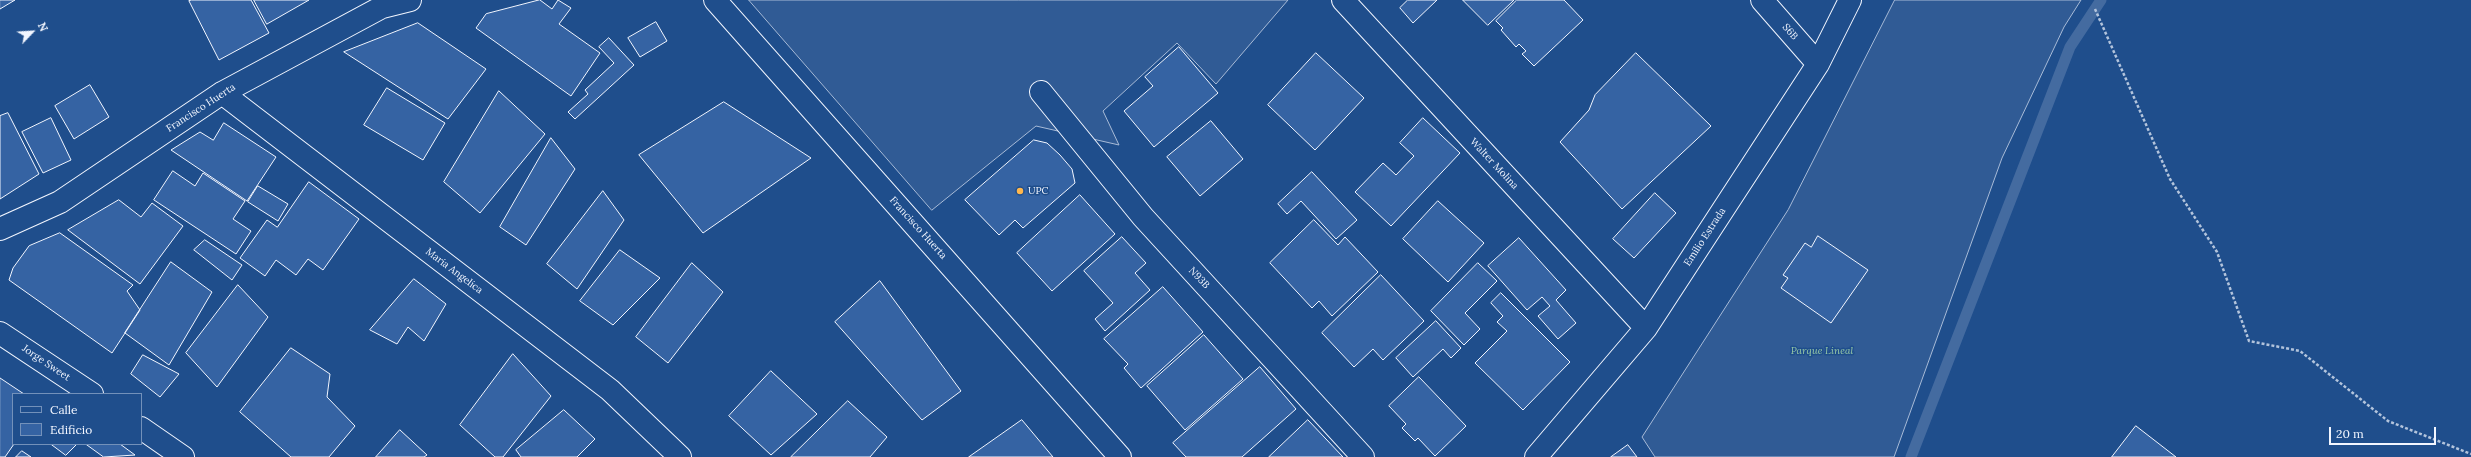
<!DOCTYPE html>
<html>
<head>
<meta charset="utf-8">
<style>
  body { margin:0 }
  #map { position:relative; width:2471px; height:457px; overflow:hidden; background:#1f4e8c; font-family:Lora,serif }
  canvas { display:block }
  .legend { position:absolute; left:12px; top:393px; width:130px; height:52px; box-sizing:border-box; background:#1f4e8c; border:1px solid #7391ba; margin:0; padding:5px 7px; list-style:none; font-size:12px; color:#f2f6ff }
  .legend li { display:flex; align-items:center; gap:8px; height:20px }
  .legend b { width:20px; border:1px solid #7391ba }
  .north { position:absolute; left:12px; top:12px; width:40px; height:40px; -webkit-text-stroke:3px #1f4e8c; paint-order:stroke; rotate:65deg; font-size:11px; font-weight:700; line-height:16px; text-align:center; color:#f2f6ff }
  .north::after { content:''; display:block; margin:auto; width:14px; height:18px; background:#f2f6ff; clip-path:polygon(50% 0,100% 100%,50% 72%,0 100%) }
  .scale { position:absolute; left:2329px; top:427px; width:107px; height:18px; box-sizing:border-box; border:2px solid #f2f6ff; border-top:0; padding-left:5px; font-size:12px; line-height:14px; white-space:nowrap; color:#f2f6ff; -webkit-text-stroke:3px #1f4e8c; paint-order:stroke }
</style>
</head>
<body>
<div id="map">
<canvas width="2471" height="457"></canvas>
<ul class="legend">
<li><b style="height:5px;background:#1f4e8c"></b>Calle</li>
<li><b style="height:11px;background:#3563a3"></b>Edificio</li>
</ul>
<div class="north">N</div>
<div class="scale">20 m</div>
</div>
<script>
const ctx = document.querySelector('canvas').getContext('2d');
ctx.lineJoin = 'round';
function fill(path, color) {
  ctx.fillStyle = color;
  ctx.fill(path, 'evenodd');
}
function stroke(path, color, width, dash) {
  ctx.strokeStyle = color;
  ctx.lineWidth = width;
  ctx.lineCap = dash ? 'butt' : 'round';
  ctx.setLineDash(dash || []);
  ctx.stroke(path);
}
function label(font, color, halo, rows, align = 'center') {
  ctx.font = font + ' Lora,serif';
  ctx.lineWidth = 3;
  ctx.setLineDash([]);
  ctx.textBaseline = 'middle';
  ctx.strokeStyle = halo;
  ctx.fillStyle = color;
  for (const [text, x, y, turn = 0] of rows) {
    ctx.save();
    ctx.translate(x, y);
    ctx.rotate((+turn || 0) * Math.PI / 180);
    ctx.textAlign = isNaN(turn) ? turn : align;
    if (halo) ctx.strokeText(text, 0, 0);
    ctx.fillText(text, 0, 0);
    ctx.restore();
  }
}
const built = new Path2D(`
  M749,0H1288L1216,84L1177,43L1103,111L1119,145L1036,126L932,210Z
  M1895,0H2081L2064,27L2002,158L1894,457H1655L1642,437L1788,210Z`);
fill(built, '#305b95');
stroke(built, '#a8bbd7', 1);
stroke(new Path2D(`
  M1911,457L2070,47L2101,0`), '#446ba0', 11);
const building = new Path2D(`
  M0,0H15L0,9Z
  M192,0H251L269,33L219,60L189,1Z
  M254,0H309L267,24Z
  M540,0L552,9L558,0L571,8L559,24L600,53L571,96L476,28L486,14Z
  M1408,0H1437L1413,23L1400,8Z
  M1463,0H1514L1488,25Z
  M1517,0H1564L1583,20L1534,66L1522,54L1526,51L1519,44L1516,47L1501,30L1503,28L1496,21Z
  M656,22L667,41L640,57L628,38Z
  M418,23L486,69L448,119L344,52Z
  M609,38L634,65L575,119L568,112L588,94L585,90L614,63L599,47Z
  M1179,47L1218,93L1154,147L1124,111L1153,86L1145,77Z
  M1316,53L1364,98L1315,150L1268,105Z
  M1636,53L1711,126L1622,209L1560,142L1589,110L1595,95Z
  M90,85L109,117L74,139L55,106Z
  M387,88L445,123L423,160L364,125Z
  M499,91L545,134L480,213L444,182Z
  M724,102L811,158L703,233L639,155Z
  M8,113L39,174L0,199V116Z
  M51,118L71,160L43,173L22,132Z
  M1423,118L1460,153L1391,226L1355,192L1383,163L1396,175L1414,156L1400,143Z
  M1211,121L1243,159L1200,196L1167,157Z
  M224,123L276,157L247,201L171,150L200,132L213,140Z
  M551,138L575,169L526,245L500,227Z
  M1034,140L1047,143L1060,155L1072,169L1075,183L1023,228L1015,220L999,235L965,200Z
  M173,171L195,186L203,173L245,201L233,219L251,231L236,254L154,200Z
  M1312,172L1357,220L1336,239L1301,201L1287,214L1278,204Z
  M309,182L359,219L323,270L308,259L296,275L276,260L265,276L240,258L267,220L277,227Z
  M258,186L288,204L278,221L248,202Z
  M603,191L624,220L577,289L547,264Z
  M1655,193L1676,213L1634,258L1613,239Z
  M1080,195L1115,234L1052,291L1017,253Z
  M119,200L141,217L152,203L183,226L140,284L68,230Z
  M1438,201L1484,243L1448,282L1403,239Z
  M1314,220L1338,245L1345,237L1378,272L1332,316L1319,301L1312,308L1270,263Z
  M60,233L133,285L127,291L140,310L112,353L9,280L13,268L29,246Z
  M1818,236L1868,270L1831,323L1781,288L1788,278L1783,275L1805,243L1811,247Z
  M1122,237L1146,263L1135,273L1150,290L1105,331L1095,319L1113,303L1084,271Z
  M1519,238L1566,290L1556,300L1576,323L1558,339L1538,316L1550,306L1542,297L1527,310L1488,266Z
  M205,240L242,265L232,280L194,250Z
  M620,250L660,278L613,325L580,301Z
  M171,262L212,292L169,365L125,333Z
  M692,263L723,292L668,363L636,337Z
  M1478,263L1497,281L1465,313L1480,329L1464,345L1431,311Z
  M1381,275L1424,321L1383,360L1373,349L1354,367L1322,333Z
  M414,279L446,304L424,341L408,327L397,344L370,330Z
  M880,281L961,391L922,420L835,322Z
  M238,285L268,317L217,387L186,353Z
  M1163,287L1203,332L1141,388L1124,368L1128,364L1104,339Z
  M1501,293L1570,362L1523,410L1475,363L1507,331L1497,322L1503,316L1491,303Z
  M1436,321L1461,348L1451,358L1443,349L1413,377L1396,358Z
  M1204,335L1243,379L1185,430L1147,386Z
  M291,348L330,374L327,397L355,426L329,457H291L240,412Z
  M513,354L551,396L503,457H495L460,425Z
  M143,355L179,374L160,397L131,374Z
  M1260,367L1296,409L1242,457H1186L1173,443Z
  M771,371L817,414L771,455L729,416Z
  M1419,377L1466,426L1435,456L1418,438L1415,441L1402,428L1406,424L1389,406Z
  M0,378L24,394H13L14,444L5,457H0Z
  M848,401L887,437L870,457H791Z
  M564,410L595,439L577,457H521L516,450Z
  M1022,420L1053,457H969Z
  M1308,420L1343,457H1269Z
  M2136,426L2176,457H2112Z
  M400,430L427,455L424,457H376Z
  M51,444H77L66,455Z
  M86,444H120L135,455L104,457Z
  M1628,445L1637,457H1611Z
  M22,451L31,457H16Z`);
fill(building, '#3563a3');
stroke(building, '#f2f6ff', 1);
const minor = new Path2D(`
  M715,0L1120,457
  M1343,0L1646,328
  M1762,0L1818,64
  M1041,92L1143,217L1363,457
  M222,93L610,390L680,457
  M0,229L60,202L222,93L382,7L410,0
  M0,333L92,394
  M141,428L183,457
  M1536,457L1646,328L1818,64L1850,0`);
stroke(minor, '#f2f6ff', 24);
stroke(new Path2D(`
  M2095,9L2170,179L2217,252L2249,341L2300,351L2388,421L2471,454`), '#b3c4dc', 2.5, [3, 2]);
stroke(minor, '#1f4e8c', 22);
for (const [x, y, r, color] of [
  [1020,191,4,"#ffb74d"]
]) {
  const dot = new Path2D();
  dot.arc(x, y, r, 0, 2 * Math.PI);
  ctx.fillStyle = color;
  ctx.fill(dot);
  stroke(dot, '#1f4e8c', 1.5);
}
label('10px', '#f2f6ff', '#1f4e8c', [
  ["S6B",1790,32,49],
  ["Francisco Huerta",201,108,-33],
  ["Walter Molina",1494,164,47],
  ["Francisco Huerta",918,228,48],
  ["Emilio Estrada",1705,237,-57],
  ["Maria Angelica",454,271,37],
  ["N93B",1199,278,47],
  ["Jorge Sweet",46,363,34]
]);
label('10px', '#f2f6ff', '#1f4e8c', [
  ["UPC",1028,191]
], 'left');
label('italic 10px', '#97c8a6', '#1f4e8c', [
  ["Parque Lineal",1822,351]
]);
</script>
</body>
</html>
